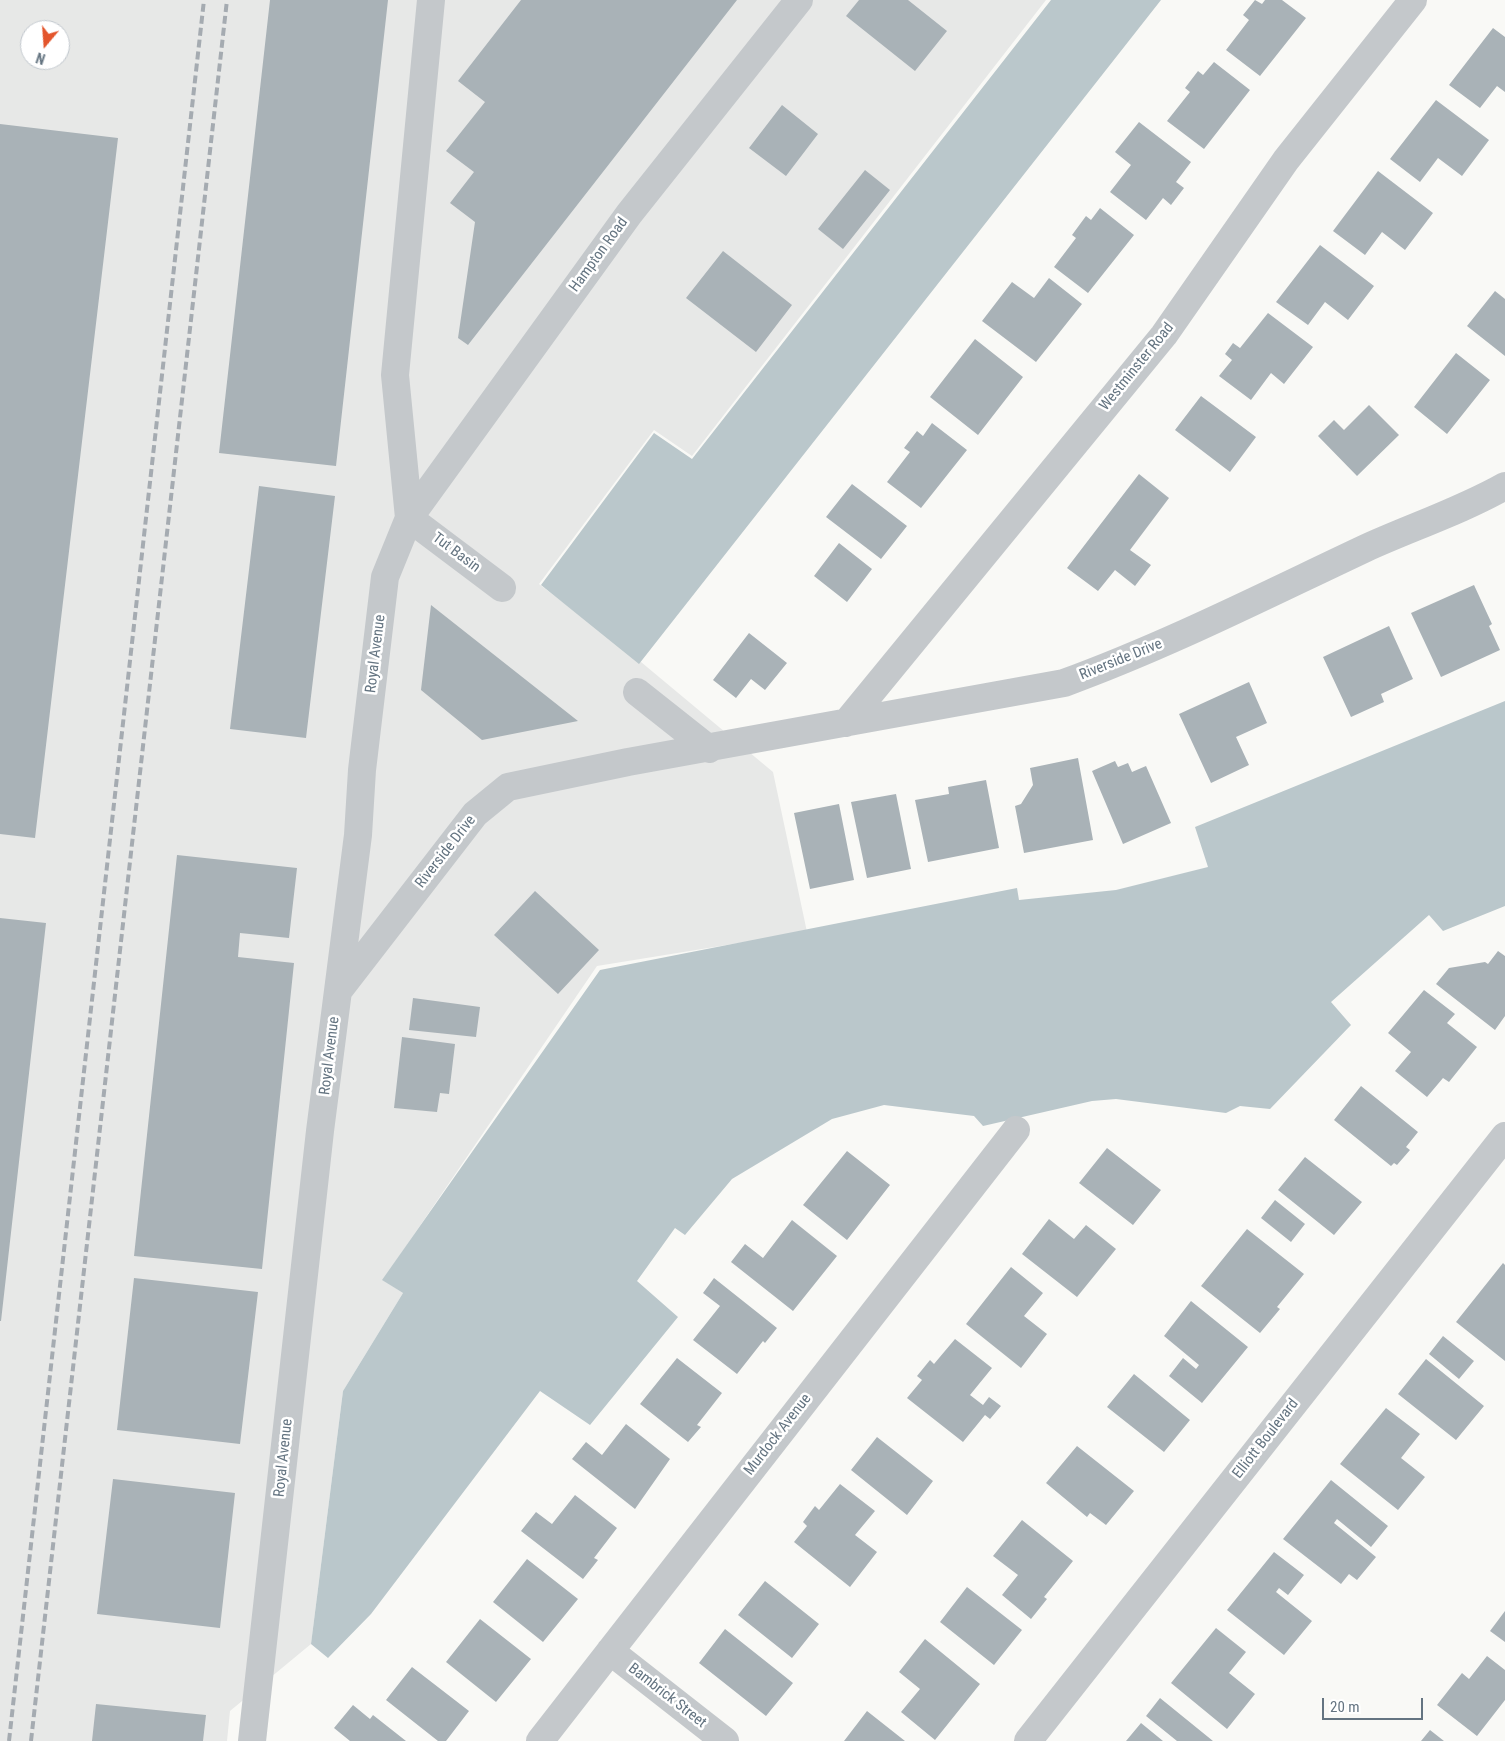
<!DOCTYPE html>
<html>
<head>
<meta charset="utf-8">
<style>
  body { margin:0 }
  #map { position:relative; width:1505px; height:1741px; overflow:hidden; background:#f9f9f6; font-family:"Roboto Condensed",sans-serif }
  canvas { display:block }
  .north { position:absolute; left:20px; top:20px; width:50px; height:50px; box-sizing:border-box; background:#fff; border:1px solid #c1c7cd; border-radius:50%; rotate:198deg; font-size:14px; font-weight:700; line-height:20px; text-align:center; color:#647481 }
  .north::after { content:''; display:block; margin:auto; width:18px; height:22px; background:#e3552c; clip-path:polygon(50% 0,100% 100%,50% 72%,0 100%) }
  .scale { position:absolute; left:1322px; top:1698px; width:101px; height:22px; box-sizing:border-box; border:2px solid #647481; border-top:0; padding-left:6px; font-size:15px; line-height:18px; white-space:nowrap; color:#647481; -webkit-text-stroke:4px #fff; paint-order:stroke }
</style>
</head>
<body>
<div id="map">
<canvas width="1505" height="1741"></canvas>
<div class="north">N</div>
<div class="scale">20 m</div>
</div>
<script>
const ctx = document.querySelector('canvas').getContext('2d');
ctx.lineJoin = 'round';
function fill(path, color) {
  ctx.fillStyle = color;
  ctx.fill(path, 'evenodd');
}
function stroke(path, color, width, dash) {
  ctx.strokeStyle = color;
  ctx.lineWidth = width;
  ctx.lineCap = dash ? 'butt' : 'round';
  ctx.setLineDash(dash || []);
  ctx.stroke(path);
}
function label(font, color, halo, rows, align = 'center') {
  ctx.font = font + ' "Roboto Condensed",sans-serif';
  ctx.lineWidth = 5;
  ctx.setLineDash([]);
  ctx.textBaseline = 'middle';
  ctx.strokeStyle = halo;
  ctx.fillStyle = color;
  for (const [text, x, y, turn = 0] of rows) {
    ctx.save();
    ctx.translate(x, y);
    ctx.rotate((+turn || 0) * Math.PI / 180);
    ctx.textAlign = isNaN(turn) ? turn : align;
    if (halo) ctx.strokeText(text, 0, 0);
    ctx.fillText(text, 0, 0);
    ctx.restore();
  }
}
fill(new Path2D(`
  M0,0H1046L692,456L654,430L539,584L641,662L773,772L807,932L597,966L383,1280L403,1293L343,1391L311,1644L230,1711L227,1741H0ZM30,30H60V60H30Z`), '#e7e8e7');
fill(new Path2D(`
  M1051,0H1161L639,664L541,585L654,433L692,459Z
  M1505,701V906L1443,931L1429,915L1331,1002L1351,1025L1270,1109L1240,1106L1226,1113L1116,1099L1092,1101L983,1126L974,1116L884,1105L832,1119L732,1179L685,1235L675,1228L637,1281L678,1317L590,1425L540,1391L371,1614L328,1658L311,1644L343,1391L403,1293L382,1280L600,970L1017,888L1019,900L1116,890L1208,867L1195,827Z`), '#bac7cb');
fill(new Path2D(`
  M270,0H388L336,466L219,453Z
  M521,0H737L468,345L458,338L475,222L450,203L474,172L446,151L485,102L458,81Z
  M859,0H908L947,31L915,71L846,16Z
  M1255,0L1262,4L1265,0H1282L1306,18L1260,76L1226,50L1249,20L1243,15Z
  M1493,28L1505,37V92L1497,86L1480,108L1449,85Z
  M1214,62L1250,90L1204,149L1167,121L1190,92L1185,88L1198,71L1203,75Z
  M1436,100L1489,140L1462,176L1438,158L1420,182L1390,159Z
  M782,105L818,134L786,176L749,148Z
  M1139,122L1191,162L1176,182L1184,188L1171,205L1163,198L1146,220L1110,192L1131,165L1115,152Z
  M0,124L118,138L35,838L0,834Z
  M865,170L890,190L843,249L818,229Z
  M1378,171L1433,213L1405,250L1382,232L1365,255L1333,231Z
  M1100,208L1134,235L1088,293L1054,267L1076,238L1072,235L1086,216L1091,220Z
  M1320,245L1374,286L1348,320L1325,302L1308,325L1276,302Z
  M723,251L792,305L756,352L686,298Z
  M1049,278L1082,304L1036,362L982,321L1012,282L1034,298Z
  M1495,291L1505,299V356L1467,326Z
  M1268,313L1313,347L1284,384L1271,373L1251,400L1219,376L1232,360L1225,354L1233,343L1240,348Z
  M975,339L1023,377L978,435L930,397Z
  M1456,353L1490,380L1447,434L1414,407Z
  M1201,396L1256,437L1230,472L1175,430Z
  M1369,405L1399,435L1357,476L1318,436L1334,420L1344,430Z
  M932,423L967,450L921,508L887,482L910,452L904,448L917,431L923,436Z
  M1139,474L1169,498L1130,550L1151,565L1135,586L1115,570L1098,591L1067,568Z
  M852,484L907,526L881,559L826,517Z
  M259,486L335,496L306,738L230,729Z
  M839,543L872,569L847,602L814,576Z
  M1474,585L1492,624L1489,626L1500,650L1441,677L1411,613Z
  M431,605L578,721L482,740L421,690Z
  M1389,626L1413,679L1381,694L1384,702L1351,717L1323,657Z
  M749,633L787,663L765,690L751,679L736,698L713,680Z
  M1249,682L1267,723L1236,737L1249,765L1211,783L1179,714Z
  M1078,758L1093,840L1024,853L1015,806L1021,804L1033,785L1030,768Z
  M1115,761L1118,767L1128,763L1132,772L1146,766L1171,823L1123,844L1092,771Z
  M986,780L999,848L928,862L915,800L949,794L948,787Z
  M896,794L911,869L867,878L851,802Z
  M839,804L854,880L810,889L794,813Z
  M177,855L297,868L289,938L240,933L238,957L294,963L262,1269L134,1256Z
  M535,891L599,950L558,994L494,935Z
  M0,918L46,923L1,1321H0Z
  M1498,951L1505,956V1016L1495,1030L1436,984L1449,968L1485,962L1488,964Z
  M1424,990L1455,1014L1447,1023L1477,1047L1449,1082L1443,1078L1427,1097L1395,1071L1411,1052L1388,1033Z
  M413,998L480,1007L476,1037L409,1030Z
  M402,1037L455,1044L449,1094L440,1093L437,1112L394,1108Z
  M1361,1086L1418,1132L1406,1147L1410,1150L1397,1165L1394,1163L1391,1166L1334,1120Z
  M1107,1148L1161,1190L1133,1225L1079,1183Z
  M847,1151L890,1185L847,1240L803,1205Z
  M1305,1157L1362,1202L1334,1235L1278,1190Z
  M1275,1200L1305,1224L1291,1242L1261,1218Z
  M1049,1219L1074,1239L1086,1225L1116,1249L1077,1297L1022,1254Z
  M792,1220L837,1256L793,1311L731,1262L745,1244L763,1258Z
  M1247,1229L1304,1274L1277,1307L1280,1309L1260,1333L1201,1286Z
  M1503,1263L1505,1265V1361L1456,1322Z
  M1011,1267L1043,1293L1024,1316L1047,1334L1021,1368L966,1324Z
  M134,1278L258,1292L240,1444L117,1430Z
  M714,1278L777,1328L765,1343L763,1341L737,1374L693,1340L720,1306L703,1293Z
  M1191,1301L1248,1347L1202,1403L1169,1376L1183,1358L1196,1369L1199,1365L1164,1336Z
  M1443,1336L1474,1361L1459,1379L1429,1354Z
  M955,1339L992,1368L970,1395L983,1405L989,1397L1001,1406L990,1419L985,1415L963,1442L907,1398L922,1380L917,1376L930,1360L934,1364Z
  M677,1358L722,1393L697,1425L701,1427L688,1442L640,1404Z
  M1426,1359L1484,1406L1456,1440L1398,1394Z
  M1134,1374L1190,1420L1164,1452L1107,1407Z
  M1386,1408L1420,1434L1401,1458L1425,1477L1398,1510L1340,1464Z
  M626,1424L670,1459L635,1509L572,1459L586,1442L602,1455Z
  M877,1437L933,1481L907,1515L851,1470Z
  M1077,1446L1134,1491L1106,1525L1090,1513L1087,1517L1046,1483Z
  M113,1479L235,1493L220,1628L97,1614Z
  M1331,1480L1388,1526L1371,1547L1337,1519L1334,1523L1376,1557L1357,1580L1349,1574L1341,1584L1283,1539Z
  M840,1484L875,1511L855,1535L877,1552L850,1587L794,1542L807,1526L803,1522L815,1506L819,1510Z
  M575,1495L617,1528L594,1558L598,1560L583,1579L521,1531L536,1512L552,1524Z
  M1022,1520L1073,1561L1044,1597L1047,1599L1031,1619L1002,1595L1018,1575L993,1556Z
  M1274,1552L1304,1575L1288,1595L1279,1588L1276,1592L1312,1621L1284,1655L1227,1610Z
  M527,1559L578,1599L543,1642L493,1602Z
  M765,1581L819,1624L792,1658L738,1615Z
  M967,1587L1022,1630L994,1665L940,1622Z
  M1505,1611V1642L1490,1631Z
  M480,1619L531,1659L496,1702L446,1662Z
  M1216,1628L1246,1652L1229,1673L1255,1694L1227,1729L1171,1683Z
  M725,1629L793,1683L766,1716L699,1663Z
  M925,1639L980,1684L935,1740L901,1712L920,1689L899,1672Z
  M1487,1656L1505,1670V1700L1477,1736L1437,1705L1462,1673L1469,1679Z
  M412,1667L469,1711L446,1741H438L386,1700Z
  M1160,1698L1213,1741H1177L1146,1716Z
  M96,1704L206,1715L203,1741H92Z
  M353,1705L370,1719L373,1715L406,1741H350L334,1728Z
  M867,1711L905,1741H844Z
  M1141,1723L1163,1741H1126Z
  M1430,1730L1444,1741H1421Z`), '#a9b2b7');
stroke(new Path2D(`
  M502,588L409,518L629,214L799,0
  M637,692L709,749
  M846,723L1164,335L1286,160L1413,0
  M339,990L475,814L508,787L628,762L1064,683C1168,645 1266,595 1366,548C1412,527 1461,511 1505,486
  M610,1651L725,1741
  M252,1741L320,1131L358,835L362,770L385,577L409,518L395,375L431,0
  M540,1741L1016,1130
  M1028,1741L1505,1136`), '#c4c8cb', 28);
stroke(new Path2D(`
  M9,1741L204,0
  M31,1741L227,0`), '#a5abb1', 4, [8, 4]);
label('15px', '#647481', '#fff', [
  ["Hampton Road",599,255,-54],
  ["Westminster Road",1137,367,-51],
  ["Tut Basin",456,553,37],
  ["Royal Avenue",376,654,-83],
  ["Riverside Drive",1121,660,-22],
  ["Riverside Drive",446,852,-52],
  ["Royal Avenue",330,1056,-83],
  ["Murdock Avenue",778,1435,-52],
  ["Elliott Boulevard",1266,1439,-52],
  ["Royal Avenue",284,1458,-84],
  ["Bambrick Street",667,1696,38]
]);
</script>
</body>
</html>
